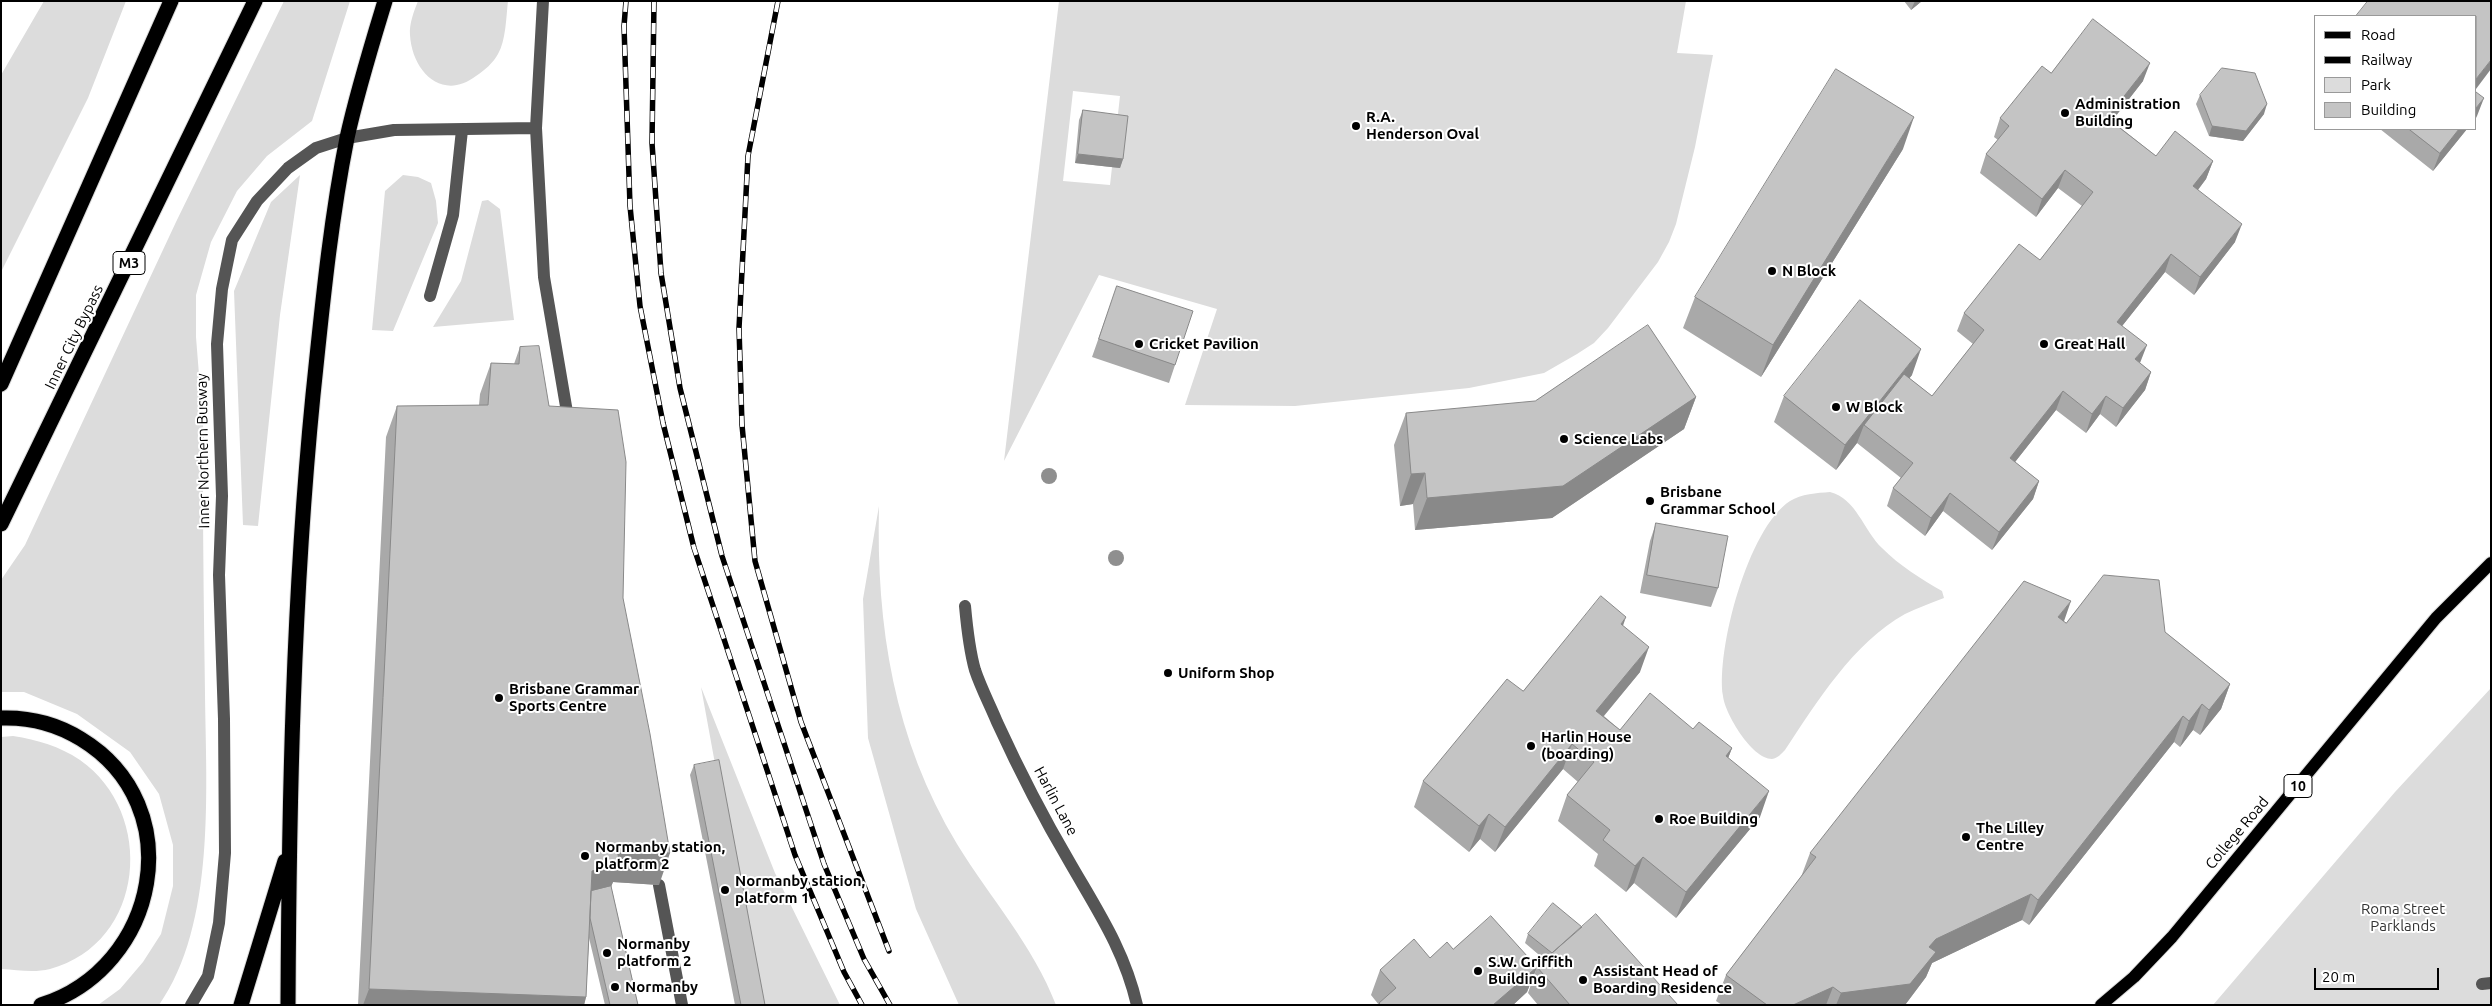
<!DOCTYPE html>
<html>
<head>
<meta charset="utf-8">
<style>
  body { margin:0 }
  #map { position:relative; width:2492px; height:1006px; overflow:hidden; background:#fff; font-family:Ubuntu,sans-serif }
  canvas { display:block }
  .frame { position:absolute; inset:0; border:2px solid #000; pointer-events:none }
  .legend { position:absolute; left:2314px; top:15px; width:162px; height:115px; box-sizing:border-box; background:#fff; border:1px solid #999; margin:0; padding:6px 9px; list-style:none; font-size:15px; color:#000 }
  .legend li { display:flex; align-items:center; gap:10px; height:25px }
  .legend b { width:25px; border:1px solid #999 }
  .scale { position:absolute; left:2314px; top:968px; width:125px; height:22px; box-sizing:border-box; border:2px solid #000; border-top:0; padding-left:6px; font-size:15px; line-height:18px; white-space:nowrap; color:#000; -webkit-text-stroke:4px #fff; paint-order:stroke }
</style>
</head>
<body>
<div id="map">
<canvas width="2492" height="1006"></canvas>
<div class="frame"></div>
<ul class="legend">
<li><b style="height:6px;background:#000"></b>Road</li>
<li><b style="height:6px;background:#000"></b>Railway</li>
<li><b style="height:14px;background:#dcdcdc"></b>Park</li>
<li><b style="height:14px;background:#c4c4c4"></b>Building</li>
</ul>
<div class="scale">20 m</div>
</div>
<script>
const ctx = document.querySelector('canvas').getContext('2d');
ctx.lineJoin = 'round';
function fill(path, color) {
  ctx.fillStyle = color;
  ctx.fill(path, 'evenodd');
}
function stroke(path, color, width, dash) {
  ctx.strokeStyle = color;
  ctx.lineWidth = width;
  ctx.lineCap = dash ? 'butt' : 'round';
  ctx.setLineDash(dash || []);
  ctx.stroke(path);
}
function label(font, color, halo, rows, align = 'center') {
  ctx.font = font + ' Ubuntu,sans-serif';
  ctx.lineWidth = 4;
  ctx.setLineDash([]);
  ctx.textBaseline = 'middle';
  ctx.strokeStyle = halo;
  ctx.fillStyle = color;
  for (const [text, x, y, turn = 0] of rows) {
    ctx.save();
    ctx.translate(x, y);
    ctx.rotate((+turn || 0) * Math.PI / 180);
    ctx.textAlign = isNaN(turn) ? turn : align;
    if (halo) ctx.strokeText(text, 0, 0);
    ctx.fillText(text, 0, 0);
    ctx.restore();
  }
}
fill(new Path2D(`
  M44,1H126L88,98L1,272V75Z
  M284,1H350L312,121L267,156L237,191L211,242L196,295V337L204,438L203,485C203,555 204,624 205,694C206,790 216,924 159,1005H98L120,989L143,962L161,934L173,886V845L159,794L130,752L77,714L24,692H1V580L25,545L176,222Z
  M418,1H508C506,18 506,40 498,54C493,63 485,70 476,76C442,102 412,71 410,35C409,24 414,11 418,1Z
  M1059,1H1686L1677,53L1713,55L1695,147L1676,224L1669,242L1658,262L1608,328L1594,343L1577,354L1544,373L1469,388L1295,406L1185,405L1217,309L1099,275L1004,461ZM1073,91L1120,96L1110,185L1063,181Z
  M300,175L280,315L258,526L243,525L234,291L271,202Z
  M403,175L418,177L431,183L436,201L438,223L393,331L372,330L385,191Z
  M488,200L500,209L514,320L433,327L461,281L482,201Z
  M1830,492C1856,498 1864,531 1882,548C1900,566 1921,579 1942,591L1944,598C1931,603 1917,608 1905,614C1853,643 1817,702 1785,750C1781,754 1778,758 1772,759C1752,759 1725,714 1723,696C1716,650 1748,528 1790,501C1801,494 1817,493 1830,492Z
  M879,506C876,627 894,739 957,844C990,898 1033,945 1056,1005H959L916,909L868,738L863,599Z
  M701,687L775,873L840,1005H759Z
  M2491,688V1005H2213L2395,792Z
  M13,736C38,740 59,746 80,760C156,813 146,943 50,969C34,973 18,970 1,969V737Z`), '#dcdcdc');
const major = new Path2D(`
  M2101,1005L2134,977L2172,937L2436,618L2491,563`);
const highway = new Path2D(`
  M1,384L171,1
  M1,524L255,1
  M1,718C30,717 57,724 81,739C191,806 159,968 41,1005
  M241,1005L285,861
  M288,1005C289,802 293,598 313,395C322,309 330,223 347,138C357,92 371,47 385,1`);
stroke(major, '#dbdbdb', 14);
stroke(highway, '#dbdbdb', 17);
stroke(new Path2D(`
  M543,1L536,128L544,277L569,424
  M430,296L453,215L462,130
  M965,606C967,628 969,649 975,670C981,688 990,705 997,722C1019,770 1043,817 1069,861C1097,910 1124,949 1137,1005
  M659,885L682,1005
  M2482,984L2491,983
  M191,1005L208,976L219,923L225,853L224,719L219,575L222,496L217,344L222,289L232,240L257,201L288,168L316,148L347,138L394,130L536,128`), '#555', 12);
stroke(major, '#000', 12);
stroke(highway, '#000', 15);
const rail = new Path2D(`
  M626,1L624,26L630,206L640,306L663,423L694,548L795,855L844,972L862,1005
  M654,1L652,143L661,273L680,388L722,556L824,864L864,959L890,1005
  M778,1L748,156L739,328L742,425L755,561L801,722L889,951`);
stroke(rail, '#000', 5.5);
stroke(rail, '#fff', 4, [11]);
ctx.fillStyle = '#8f8f8f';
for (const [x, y] of [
  [1049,476],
  [1116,558]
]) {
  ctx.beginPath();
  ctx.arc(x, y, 8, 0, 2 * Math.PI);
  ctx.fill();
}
fill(new Path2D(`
  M1904,1H1922L1911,10Z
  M2051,73L2143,81L2112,121L2156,156L2213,161L2206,179L2198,190L2235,242L2194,295L2165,272L2122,326L2140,363L2151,372L2145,390L2116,427L2100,414L2086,433L2056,410L2015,462L2039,481L2033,499L1992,550L1943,511L1925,536L1887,506L1893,488L1901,478L1857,443L1836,470L1774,422L1784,396L1912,375L1909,378L1932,396L1973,344L1957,331L1964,313L2040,260L2082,206L2058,188L2036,217L1980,173L1986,154L1998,140L1994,137L2000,118Z
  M2200,95L2264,114L2243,141L2209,136L2196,104Z
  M1083,110L1123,159L1120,168L1075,163L1079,120Z
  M2380,129H2467L2433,171Z
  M1903,149L1761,377L1683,328L1695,297Z
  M1117,286L1175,365L1169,383L1092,357Z
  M520,347L549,406L623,598L659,885L613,882L611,886L638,1005H605L589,938L586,997L584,1005H358L386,437L397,406L479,405L480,394L491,363L514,364Z
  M1696,397L1684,429L1552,518L1415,530L1413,504L1400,506L1394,445L1406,413Z
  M1656,523L1718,588L1711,607L1640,593L1650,541Z
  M2064,622L2066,623L2165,632L2230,684L2221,709L2200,735L2193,730L2180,747L2174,742L2029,925L2022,920L1932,963L1926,977L1905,1005H1722L1716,1001L1726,975L1801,877L1810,853Z
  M1623,626L1640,672L1604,716L1620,730L1693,729L1732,748L1728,758L1760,817L1676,918L1634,883L1626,892L1594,866L1598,854L1558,821L1567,795L1578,782L1563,769L1495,852L1480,839L1469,852L1414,807L1423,781L1523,691Z
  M694,765L765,1005H735L690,775Z
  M1528,934L1678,1005H1538L1528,993L1537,967L1545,960L1525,943Z
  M1453,949L1537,967L1527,992L1513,1005H1379L1371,995L1380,970L1430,958Z`), '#a9a9a9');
fill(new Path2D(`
  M1915,1H1922L1911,10Z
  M2491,60V69L2476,89V79Z
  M2150,63L2143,81L2100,136L2107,118Z
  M2484,98L2477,116L2476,118V108Z
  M2267,104L2264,114L2243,141L2209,136L2212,126Z
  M1914,117L1903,149L1761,377L1773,345Z
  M2459,129H2467L2433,171L2440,153Z
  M1078,154L1123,159L1120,168L1075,163Z
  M2213,161L2206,179L2187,204L2193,186Z
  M2065,170L2058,188L2036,217L2042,199Z
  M2242,224L2235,242L2194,295L2200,277Z
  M2171,254L2165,272L2111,340L2117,322Z
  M2147,345L2140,363L2135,359Z
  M1921,349L1912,375L1869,429L1864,425L1857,443L1836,470L1845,445Z
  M2151,372L2145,390L2116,427L2123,408Z
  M2063,391L2056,410L2004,476L2010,458Z
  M2106,396L2100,414L2086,433L2092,414Z
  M1696,397L1684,429L1552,518L1415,530L1427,498Z
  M1425,473L1413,504L1400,506L1411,474Z
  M2039,481L2033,499L1992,550L1999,532Z
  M1950,493L1943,511L1925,536L1931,518Z
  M2071,601L2062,627L2058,617Z
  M1626,617L1617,643L1621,624Z
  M1649,647L1640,672L1587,736L1596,711Z
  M2230,684L2221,709L2200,735L2209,710Z
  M2202,704L2193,730L2180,747L2189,721Z
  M2183,716L2174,742L2029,925L2038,900Z
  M1572,744L1563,769L1495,852L1505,827Z
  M1732,748L1722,774L1726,756Z
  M1769,791L1760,817L1676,918L1686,892Z
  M1489,814L1480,839L1469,852L1479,826Z
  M617,850L670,853L659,885L613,882L608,895L586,901L592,871Z
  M1643,857L1634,883L1626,892L1635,866Z
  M2031,894L2022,920L1932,963L1926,977L1905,1005H1836L1841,993L1936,939Z
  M1537,967L1527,992L1513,1005H1493Z
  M1833,987L1826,1005H1793Z
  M369,989L586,997L584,1005H363Z`), '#898989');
const building = new Path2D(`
  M2368,1H2491V60L2476,79V16H2356Z
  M2093,19L2150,63L2107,118L2156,156L2175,131L2213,161L2193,186L2242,224L2200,277L2171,254L2117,322L2147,345L2135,359L2151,372L2123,408L2106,396L2092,414L2063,391L2010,458L2039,481L1999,532L1950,493L1931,518L1893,488L1913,463L1864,425L1904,374L1932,396L1984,330L1964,313L2019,244L2040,260L2093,192L2065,170L2042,199L1986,154L2009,126L2000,118L2042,66L2051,73Z
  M2222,68L2255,73L2267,104L2246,131L2212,126L2200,95Z
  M1836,69L1914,117L1773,345L1695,297Z
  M2476,92L2484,98L2476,108Z
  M1083,110L1128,116L1123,159L1078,154Z
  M2409,129H2459L2440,153Z
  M1117,286L1193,311L1175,365L1099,339Z
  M1860,300L1921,349L1845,445L1784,396Z
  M1648,325L1696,397L1563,486L1427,498L1425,473L1411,474L1406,413L1535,401Z
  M539,346L549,406L618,410L626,462L623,598L650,734L670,853L617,850L620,864L592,871L586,997L369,989L397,406L488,405L491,363L519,364L520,347Z
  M1656,523L1728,536L1718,588L1647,575Z
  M2104,575L2159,580L2165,632L2230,684L2209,710L2202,704L2189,721L2183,716L2038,900L2031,894L1936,939L1929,947L1936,952L1910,984L1841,993L1833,987L1793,1005H1767L1726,975L1816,857L1810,853L2024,581L2071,601L2058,617L2066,623Z
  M1601,596L1626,617L1621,624L1649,647L1596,711L1620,730L1650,693L1693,729L1699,722L1732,748L1726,756L1769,791L1686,892L1643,857L1635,866L1603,840L1610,830L1567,795L1594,762L1572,744L1505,827L1489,814L1479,826L1423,781L1507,679L1523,691Z
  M719,760L765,1005H741L694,765Z
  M611,886L638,1005H610L590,918L591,891Z
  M1553,903L1582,927L1552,953L1528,934Z
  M1596,914L1678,1005H1570L1537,967Z
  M1491,916L1537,967L1493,1005H1381L1379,1003L1396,988L1380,970L1414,939L1430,958L1447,942L1453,949Z`);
fill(building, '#c4c4c4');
stroke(building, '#898989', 1);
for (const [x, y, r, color] of [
  [2065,113,5,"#000"],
  [1356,126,5,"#000"],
  [1772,271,5,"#000"],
  [1139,344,5,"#000"],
  [2044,344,5,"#000"],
  [1836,407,5,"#000"],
  [1564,439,5,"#000"],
  [1650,501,5,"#000"],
  [1168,673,5,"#000"],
  [499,698,5,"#000"],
  [1531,746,5,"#000"],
  [1659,819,5,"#000"],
  [1966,837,5,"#000"],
  [585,856,5,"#000"],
  [725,890,5,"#000"],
  [607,953,5,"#000"],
  [1478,971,5,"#000"],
  [1583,980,5,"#000"],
  [615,987,5,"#000"]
]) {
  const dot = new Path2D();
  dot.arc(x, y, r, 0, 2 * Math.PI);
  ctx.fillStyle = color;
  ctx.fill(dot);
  stroke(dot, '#fff', 2);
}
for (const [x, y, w] of [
  [129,263,32],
  [2298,786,28]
]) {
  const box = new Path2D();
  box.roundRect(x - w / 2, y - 11.5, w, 23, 4);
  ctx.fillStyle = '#fff';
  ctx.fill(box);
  stroke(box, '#000', 1);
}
label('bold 14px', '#000', null, [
  ["M3",129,263],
  ["10",2298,786]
]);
label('bold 15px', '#000', '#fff', [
  ["Administration",2075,104],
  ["Building",2075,121],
  ["R.A.",1366,117],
  ["Henderson Oval",1366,134],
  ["N Block",1782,271],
  ["Cricket Pavilion",1149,344],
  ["Great Hall",2054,344],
  ["W Block",1846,407],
  ["Science Labs",1574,439],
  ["Brisbane",1660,492],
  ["Grammar School",1660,509],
  ["Uniform Shop",1178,673],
  ["Brisbane Grammar",509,689],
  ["Sports Centre",509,706],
  ["Harlin House",1541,737],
  ["(boarding)",1541,754],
  ["Roe Building",1669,819],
  ["The Lilley",1976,828],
  ["Centre",1976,845],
  ["Normanby station,",595,847],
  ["platform 2",595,864],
  ["Normanby station,",735,881],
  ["platform 1",735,898],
  ["Normanby",617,944],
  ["platform 2",617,961],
  ["S.W. Griffith",1488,962],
  ["Building",1488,979],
  ["Assistant Head of",1593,971],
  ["Boarding Residence",1593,988],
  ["Normanby",625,987]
], 'left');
label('15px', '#000', '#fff', [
  ["Inner City Bypass",74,337,-64],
  ["Inner Northern Busway",203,451,-91],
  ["Harlin Lane",1056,801,62],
  ["College Road",2237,833,-50]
]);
label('15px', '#333', '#fff', [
  ["Roma Street",2403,909],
  ["Parklands",2403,926]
]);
</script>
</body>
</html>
